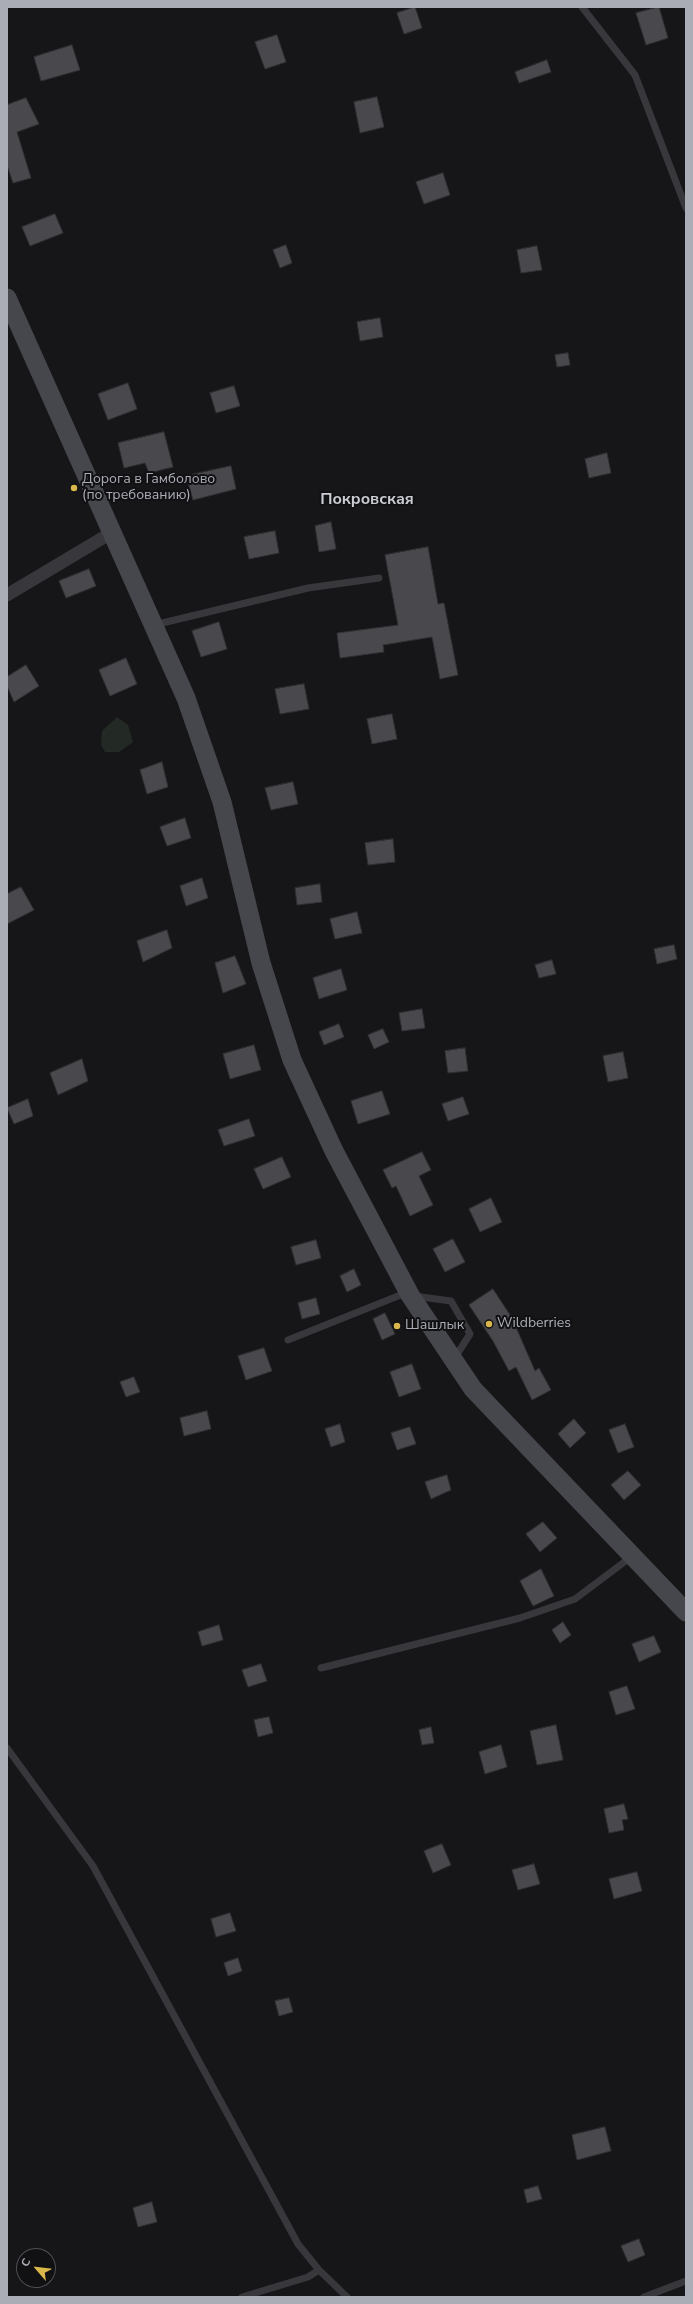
<!DOCTYPE html>
<html>
<head>
<meta charset="utf-8">
<style>
  body { margin:0 }
  #map { position:relative; width:693px; height:2304px; overflow:hidden; background:#161618; font-family:"Nunito Sans",sans-serif }
  canvas { display:block }
  .frame { position:absolute; inset:0; border:8px solid #aaadb6; pointer-events:none }
  .north { position:absolute; left:16px; top:2248px; width:40px; height:40px; box-sizing:border-box; background:#111113; border:1px solid #4e4f54; border-radius:50%; rotate:298deg; font-size:11px; font-weight:700; line-height:16px; text-align:center; color:#aaadb6 }
  .north::after { content:''; display:block; margin:auto; width:14px; height:18px; background:#dab74b; clip-path:polygon(50% 0,100% 100%,50% 72%,0 100%) }
</style>
</head>
<body>
<div id="map">
<canvas width="693" height="2304"></canvas>
<div class="frame"></div>
<div class="north">С</div>
</div>
<script>
const ctx = document.querySelector('canvas').getContext('2d');
ctx.lineJoin = 'round';
function fill(path, color) {
  ctx.fillStyle = color;
  ctx.fill(path, 'evenodd');
}
function stroke(path, color, width, dash) {
  ctx.strokeStyle = color;
  ctx.lineWidth = width;
  ctx.lineCap = dash ? 'butt' : 'round';
  ctx.setLineDash(dash || []);
  ctx.stroke(path);
}
function label(font, color, halo, rows, align = 'center') {
  ctx.font = font + ' "Nunito Sans",sans-serif';
  ctx.lineWidth = 4;
  ctx.setLineDash([]);
  ctx.textBaseline = 'middle';
  ctx.strokeStyle = halo;
  ctx.fillStyle = color;
  for (const [text, x, y, turn = 0] of rows) {
    ctx.save();
    ctx.translate(x, y);
    ctx.rotate((+turn || 0) * Math.PI / 180);
    ctx.textAlign = isNaN(turn) ? turn : align;
    if (halo) ctx.strokeText(text, 0, 0);
    ctx.fillText(text, 0, 0);
    ctx.restore();
  }
}
fill(new Path2D(`
  M117,717L128,725L133,742L119,752H105L101,745L102,731Z`), '#232924');
const building = new Path2D(`
  M415,7L422,28L404,34L397,13Z
  M659,7L668,38L646,45L636,13Z
  M277,35L286,62L265,69L255,42Z
  M72,45L80,70L41,81L34,57Z
  M547,60L551,72L519,83L515,72Z
  M377,97L384,127L360,133L354,102Z
  M26,98L39,124L17,132L31,178L13,183L7,165V105Z
  M443,173L450,195L424,204L416,182Z
  M55,214L63,233L30,246L22,227Z
  M286,245L292,263L280,268L273,250Z
  M537,246L542,270L521,273L517,250Z
  M380,318L383,337L360,341L357,322Z
  M568,353L570,365L557,367L555,355Z
  M128,383L137,409L108,420L98,394Z
  M234,386L240,406L216,413L210,393Z
  M164,432L173,467L149,473L145,463L124,468L118,443Z
  M607,453L611,473L589,478L585,459Z
  M231,466L236,489L193,500L186,476Z
  M331,522L336,549L319,552L315,526Z
  M275,531L279,553L249,559L244,537Z
  M428,547L438,604L444,603L458,675L440,679L432,637L383,645L384,652L340,658L337,633L398,625L385,555Z
  M89,569L96,586L66,598L59,581Z
  M219,622L227,649L201,657L192,631Z
  M126,658L137,684L110,696L99,670Z
  M26,665L39,686L14,702L7,686V677Z
  M304,684L309,709L280,714L275,689Z
  M392,714L397,739L372,744L367,719Z
  M162,762L168,787L147,794L140,770Z
  M293,782L298,804L271,810L265,788Z
  M185,818L191,838L167,846L160,827Z
  M393,839L395,862L368,865L365,843Z
  M202,878L208,898L186,906L180,886Z
  M320,884L322,902L297,905L295,888Z
  M21,887L34,910L7,924V894Z
  M357,912L362,933L335,939L330,919Z
  M167,930L172,948L143,962L137,941Z
  M674,945L677,959L657,964L654,949Z
  M235,956L246,984L223,993L215,963Z
  M552,960L556,974L539,978L535,965Z
  M341,969L347,990L319,999L313,978Z
  M422,1009L425,1028L402,1031L399,1013Z
  M339,1024L344,1037L324,1045L319,1032Z
  M383,1029L389,1042L374,1049L368,1035Z
  M254,1045L261,1070L230,1079L223,1054Z
  M465,1048L468,1071L448,1073L445,1051Z
  M623,1052L628,1078L608,1082L603,1056Z
  M82,1059L88,1081L58,1095L50,1073Z
  M382,1091L390,1114L358,1124L351,1101Z
  M463,1097L469,1114L448,1121L442,1104Z
  M28,1099L33,1116L14,1124L7,1108Z
  M249,1119L255,1136L224,1146L218,1130Z
  M422,1152L431,1170L419,1176L433,1205L410,1216L396,1186L392,1188L383,1170Z
  M282,1157L291,1177L263,1189L254,1169Z
  M491,1198L502,1222L480,1232L469,1209Z
  M453,1239L465,1262L445,1272L433,1249Z
  M316,1240L321,1258L296,1265L291,1247Z
  M354,1269L361,1285L347,1292L340,1276Z
  M493,1289L512,1318L535,1371L539,1368L551,1390L532,1400L516,1367L509,1371L493,1341L469,1305Z
  M316,1298L320,1314L302,1319L298,1303Z
  M385,1313L395,1334L382,1340L373,1319Z
  M264,1348L272,1371L246,1380L238,1356Z
  M412,1364L421,1389L399,1397L390,1372Z
  M134,1377L140,1392L126,1397L120,1382Z
  M207,1411L211,1429L184,1436L180,1418Z
  M574,1419L586,1433L570,1448L558,1434Z
  M340,1424L345,1442L331,1447L325,1429Z
  M625,1424L634,1447L618,1453L609,1430Z
  M410,1427L416,1444L397,1450L391,1433Z
  M628,1471L641,1485L624,1500L611,1485Z
  M447,1475L451,1490L431,1499L425,1482Z
  M543,1522L557,1538L540,1552L526,1534Z
  M541,1569L554,1596L533,1606L520,1581Z
  M563,1622L571,1635L560,1643L552,1630Z
  M219,1625L223,1640L202,1646L198,1632Z
  M654,1636L661,1652L639,1662L632,1644Z
  M261,1664L267,1681L248,1687L242,1670Z
  M627,1686L635,1709L616,1715L609,1692Z
  M269,1717L273,1733L258,1737L254,1720Z
  M556,1725L563,1760L537,1765L530,1731Z
  M431,1727L434,1743L422,1745L419,1730Z
  M501,1745L507,1767L485,1774L479,1752Z
  M624,1804L628,1819L622,1820L624,1830L609,1833L604,1809Z
  M442,1844L451,1865L433,1873L424,1851Z
  M534,1864L540,1884L518,1890L512,1870Z
  M637,1872L642,1891L614,1899L609,1879Z
  M230,1913L236,1931L216,1937L211,1919Z
  M238,1958L242,1971L228,1976L224,1963Z
  M289,1998L293,2012L279,2016L275,2001Z
  M605,2127L611,2151L577,2160L572,2135Z
  M538,2186L542,2199L527,2203L524,2190Z
  M152,2202L157,2222L138,2227L133,2208Z
  M639,2239L645,2255L628,2262L621,2246Z`);
fill(building, '#49494d');
stroke(building, '#313033', 1);
stroke(new Path2D(`
  M582,7L635,75L686,208
  M154,625L308,588L379,578
  M414,1296L451,1301L470,1334L454,1359
  M288,1340L408,1292
  M321,1668L520,1618L575,1599L631,1557
  M7,1748L93,1866L298,2244L319,2270L347,2297
  M242,2297L308,2277L319,2270
  M644,2297L686,2281`), '#38383c', 7);
stroke(new Path2D(`
  M7,595L111,533`), '#38383c', 13);
stroke(new Path2D(`
  M7,298L186,698L222,802L261,963L292,1060L334,1151L410,1295L473,1389L686,1612`), '#46474c', 19);
for (const [x, y, r, color] of [
  [74,488,4,"#dab74b"],
  [489,1324,4,"#dab74b"],
  [397,1326,4,"#dab74b"]
]) {
  const dot = new Path2D();
  dot.arc(x, y, r, 0, 2 * Math.PI);
  ctx.fillStyle = color;
  ctx.fill(dot);
  stroke(dot, '#111113', 1.5);
}
label('14px', '#aaadb6', '#111113', [
  ["Дорога в Гамболово",82,480],
  ["(по требованию)",82,496],
  ["Wildberries",497,1324],
  ["Шашлык",405,1326]
], 'left');
label('bold 16px', '#caccd3', '#111113', [
  ["Покровская",367,500]
]);
</script>
</body>
</html>
